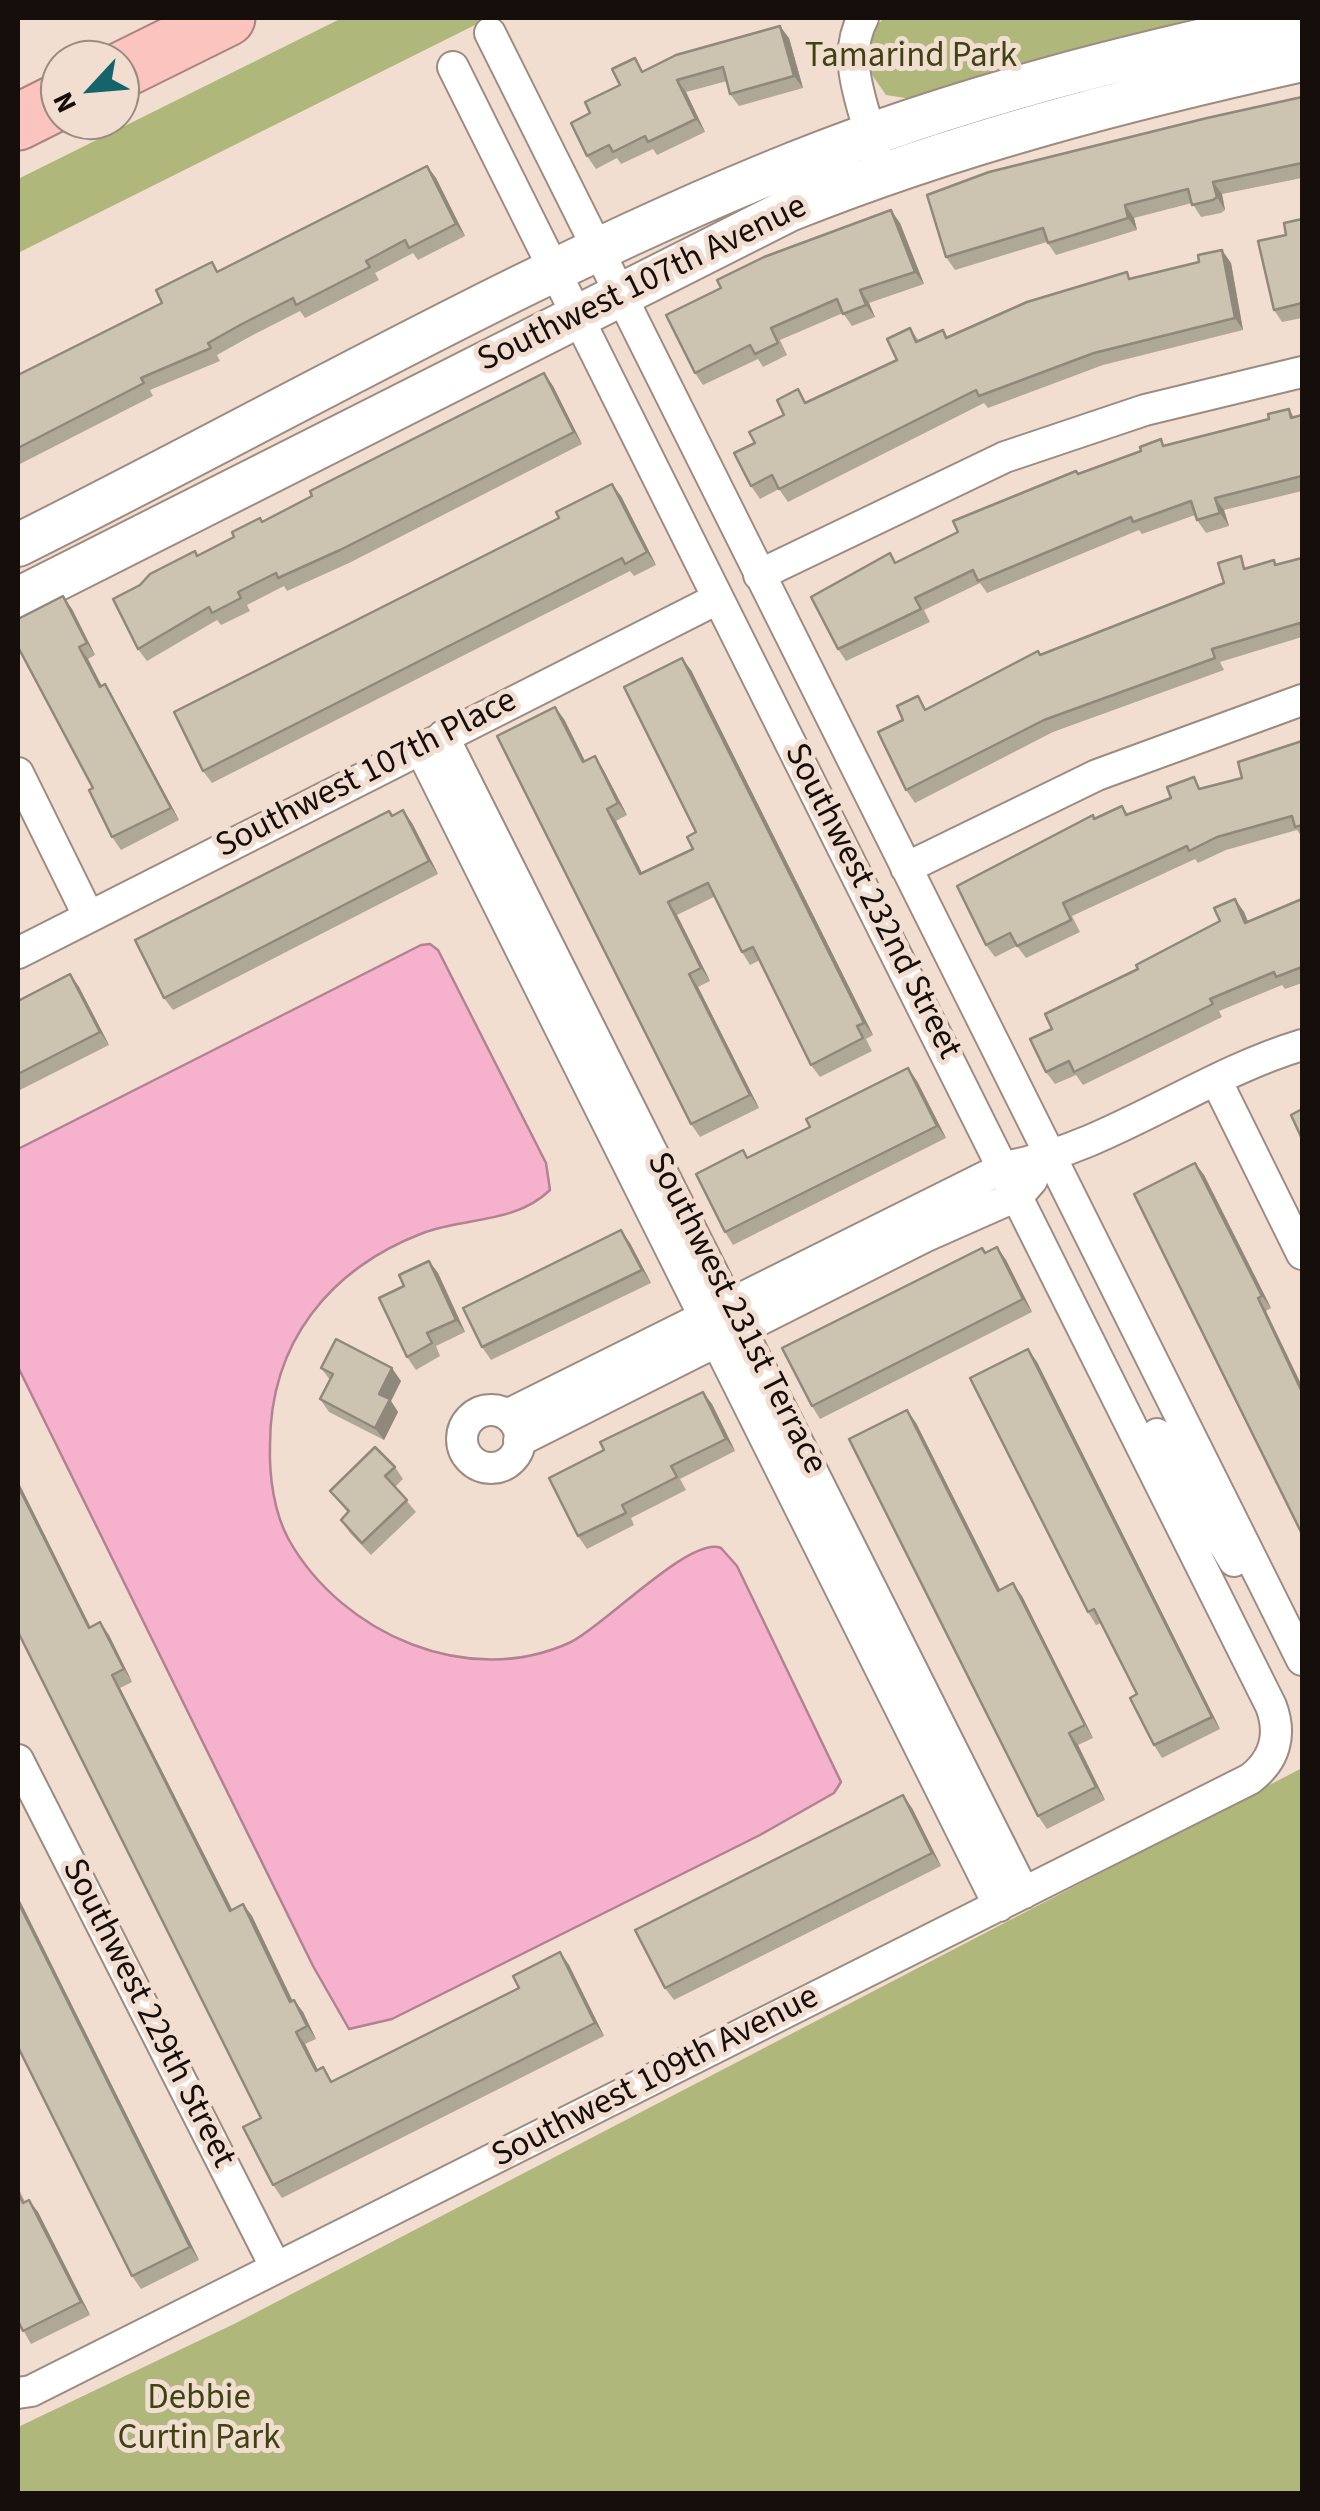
<!DOCTYPE html>
<html>
<head>
<meta charset="utf-8">
<style>
  body { margin:0 }
  #map { position:relative; width:1320px; height:2511px; overflow:hidden; background:#f2ded1; font-family:"Source Sans 3",sans-serif }
  canvas { display:block }
  .frame { position:absolute; inset:0; border:20px solid #150e0a; pointer-events:none }
  .north { position:absolute; left:40px; top:40px; width:100px; height:100px; box-sizing:border-box; background:#f2ded1; border:2px solid #9a8b81; border-radius:50%; rotate:244deg; font-size:28px; font-weight:700; line-height:40px; text-align:center; color:#150e0a }
  .north::after { content:''; display:block; margin:auto; width:35px; height:45px; background:#15636b; clip-path:polygon(50% 0,100% 100%,50% 72%,0 100%) }
</style>
</head>
<body>
<div id="map">
<canvas width="1320" height="2511"></canvas>
<div class="frame"></div>
<div class="north">N</div>
</div>
<script>
const ctx = document.querySelector('canvas').getContext('2d');
ctx.lineJoin = 'round';
function fill(path, color) {
  ctx.fillStyle = color;
  ctx.fill(path, 'evenodd');
}
function stroke(path, color, width, dash) {
  ctx.strokeStyle = color;
  ctx.lineWidth = width;
  ctx.lineCap = dash ? 'butt' : 'round';
  ctx.setLineDash(dash || []);
  ctx.stroke(path);
}
function label(font, color, halo, rows, align = 'center') {
  ctx.font = font + ' "Source Sans 3",sans-serif';
  ctx.lineWidth = 10;
  ctx.setLineDash([]);
  ctx.textBaseline = 'middle';
  ctx.strokeStyle = halo;
  ctx.fillStyle = color;
  for (const [text, x, y, turn = 0] of rows) {
    ctx.save();
    ctx.translate(x, y);
    ctx.rotate((+turn || 0) * Math.PI / 180);
    ctx.textAlign = isNaN(turn) ? turn : align;
    if (halo) ctx.strokeText(text, 0, 0);
    ctx.fillText(text, 0, 0);
    ctx.restore();
  }
}
fill(new Path2D(`
  M342,18H489L18,253V179Z
  M884,18H1214L918,100L886,95L866,66L873,29Z
  M1302,1768V2493L18,2494V2427L234,2324Z`), '#afb77b');
const water = new Path2D(`
  M421,945L430,944L438,950L546,1163L550,1190C515,1224 464,1217 423,1233C329,1269 270,1343 270,1445C269,1476 274,1513 289,1540C342,1634 469,1690 571,1642C604,1626 691,1535 721,1548L737,1566L841,1782L834,1793L760,1835L392,2019L349,2029L313,1966L18,1367V1149Z`);
fill(water, '#f6b2cc');
stroke(water, '#b28192', 2.5);
const street = new Path2D(`
  M863,18C840,60 865,108 875,152
  M490,33L1302,1660
  M759,575L1005,457L1145,410L1302,372
  M443,736L1024,1893
  M420,748L999,1906
  M18,773L89,917
  M906,868L1097,775L1302,700
  M18,953L717,599
  M1216,1080L1302,1254
  M462 1439a29 29 0 1 1 58 0a29 29 0 1 1-58 0Z
  M507,1415L1005,1167C1111,1147 1199,1076 1302,1045
  M1157,1434L1234,1561
  M519,1441L924,1237L1019,1195L1032,1180
  M18,1760L276,2268
  M18,2393L31,2391L1250,1779C1275,1760 1282,1735 1271,1706L453,67`);
const secondary = new Path2D(`
  M18,545C275,417 528,270 795,163C960,97 1130,55 1302,18
  M18,599L789,210C956,143 1127,99 1302,60`);
const highway = new Path2D(`
  M120,71L227,18
  M18,122L60,101`);
stroke(street, '#9e8b80', 34);
stroke(secondary, '#9e8b80', 46);
stroke(highway, '#ab8480', 59);
stroke(street, '#fff', 30);
stroke(secondary, '#fff', 42);
stroke(highway, '#fcc4bf', 55);
fill(new Path2D(`
  M789,38L803,88L739,106L730,94L727,81L686,92L705,132L657,155L653,149L621,164L617,158L596,169L587,156L590,113L620,85L644,71Z
  M1302,97V178L1222,194L1225,210L1221,213L1201,217L1192,203L1134,218L1137,230L1056,255L1047,242L955,270L946,257Z
  M427,166L436,178L465,236L418,260L413,253L375,273L379,280L305,318L300,311L251,336L217,355L220,361L150,390L153,396L18,465V375L162,303L218,271Z
  M1302,219V318L1282,322L1274,310L1286,235Z
  M900,223L924,284L869,303L875,317L852,326L843,313L780,340L787,355L763,367L758,359L703,385L695,373L721,288Z
  M1231,263L1243,330L1103,365L988,408L984,403L788,502L779,489L760,499L751,486L755,443L784,415L807,402L897,360L910,328L919,341L943,330L948,337L1131,279Z
  M544,373L553,386L582,444L349,563L287,591L284,586L247,605L250,611L221,625L217,620L147,661L138,649L140,585L195,551L198,556Z
  M1289,409L1294,417L1302,415V491L1224,510L1229,526L1206,533L1197,520L1195,515L1142,534L1139,530L987,593L980,583L924,610L930,622L846,661L838,649L897,562L1078,474L1166,446L1269,419Z
  M621,496L656,565L634,576L630,571L212,783L203,771Z
  M1302,558V637L1220,662L1224,670L1053,732L915,803L906,790L927,709L1038,651L1041,655L1224,583L1249,567L1274,560L1277,565Z
  M72,609L95,655L88,659L102,686L105,684L113,697L179,820L121,850L112,837L93,788Z
  M691,670L873,1035L866,1039L872,1051L820,1077L811,1065L760,960L750,965L742,952L714,897L677,915L710,981L698,987L759,1108L700,1137L691,1124L564,719L585,761L603,769L627,815L616,821L642,873L693,849L696,832Z
  M1302,741V837L1297,830L1226,850L1198,863L1195,859L1072,916L1080,932L1026,958L1017,946L995,957L986,945L1122,806L1128,814L1203,788L1242,778Z
  M389,811L393,816L412,823L438,874L173,1010L164,998Z
  M1235,899L1244,912L1248,922L1302,899V983L1285,989L1282,985L1219,1011L1222,1017L1083,1085L1076,1075L1055,1084L1046,1072L1052,1029L1138,969L1220,921Z
  M70,974L79,987L109,1045L18,1091V1001Z
  M917,1081L946,1138L733,1245L725,1232L743,1150L748,1158Z
  M1195,1163L1204,1175L1271,1308L1266,1311L1302,1534Z
  M630,1243L651,1283L491,1360L482,1347Z
  M997,1247L1006,1260L1032,1312L820,1419L812,1406L982,1248L986,1253Z
  M429,1261L438,1273L465,1332L436,1346L440,1356L416,1370L407,1357L404,1286Z
  M1028,1349L1037,1362L1220,1729L1162,1758L1154,1745L1137,1694L1101,1623L1096,1625L1088,1612Z
  M321,1368L401,1381L391,1401L398,1412L384,1440L329,1412L320,1399L330,1380Z
  M712,1404L735,1451L680,1479L686,1490L631,1518L634,1525L587,1549L578,1536Z
  M907,1410L916,1423L1000,1590L1022,1596L1093,1738L1078,1745L1105,1800L1047,1829L1038,1816Z
  M395,1467L403,1479L395,1487L416,1512L371,1555L350,1533L341,1520L348,1513L330,1491Z
  M91,1627L109,1635L132,1682L120,1688L232,1910L243,1904L252,1916L292,2001L294,2000L303,2012L316,2039L305,2044L318,2070L333,2081L519,1988L560,1952L569,1965L604,2036L282,2198L273,2185L261,2118Z
  M912,1808L941,1866L674,2000L665,1988Z
  M18,1897L199,2260L141,2289L132,2276L18,2047Z
  M18,2187L25,2202L38,2212L90,2315L31,2344L18,2321Z`), '#afa897');
fill(new Path2D(`
  M780,26L789,38L803,88L794,76Z
  M677,80L686,92L705,132L696,119Z
  M427,166L436,178L465,236L456,224Z
  M1213,182L1222,194L1225,210L1217,197Z
  M1125,205L1134,218L1137,230L1128,218Z
  M891,210L900,223L924,284L915,272Z
  M1222,250L1231,263L1243,330L1235,318Z
  M860,290L869,303L875,317L866,305Z
  M544,373L553,386L582,444L574,432Z
  M612,484L621,496L656,565L647,552Z
  M1215,498L1224,510L1229,526L1220,513Z
  M63,596L72,609L95,655L87,643Z
  M79,647L88,659L108,699L100,687Z
  M682,658L691,670L873,1035L864,1023Z
  M105,684L113,697L179,820L171,808Z
  M555,707L564,719L592,775L583,762Z
  M595,756L603,769L627,815L618,803Z
  M607,809L616,821L649,887L640,874Z
  M403,810L412,823L438,874L429,861Z
  M1235,899L1244,912L1254,936L1245,923Z
  M668,902L677,915L710,981L701,968Z
  M70,974L79,987L109,1045L100,1032Z
  M689,974L698,987L759,1108L750,1095Z
  M908,1068L917,1081L946,1138L937,1126Z
  M1195,1163L1204,1175L1271,1308L1262,1296Z
  M621,1230L630,1243L651,1283L642,1270Z
  M997,1247L1006,1260L1032,1312L1023,1299Z
  M429,1261L438,1273L465,1332L456,1320Z
  M1258,1298L1266,1311L1302,1386V1392Z
  M1028,1349L1037,1362L1220,1729L1212,1717Z
  M392,1368L401,1381L391,1401L398,1412L384,1440L375,1428L379,1394Z
  M703,1392L712,1404L735,1451L726,1439Z
  M907,1410L916,1423L1007,1603L998,1591Z
  M18,1481L97,1640L89,1628L18,1486Z
  M1013,1583L1022,1596L1093,1738L1085,1725Z
  M100,1622L109,1635L132,1682L124,1669Z
  M112,1675L120,1688L239,1923L230,1911Z
  M1069,1733L1078,1745L1105,1800L1096,1787Z
  M903,1795L912,1808L941,1866L932,1853Z
  M18,1897L199,2260L190,2247L18,1902Z
  M243,1904L252,1916L299,2014L290,2002Z
  M560,1952L569,1965L604,2036L595,2023Z
  M294,2000L303,2012L316,2039L307,2026Z
  M296,2032L305,2044L324,2083L316,2071Z
  M29,2200L38,2212L90,2315L81,2302Z`), '#8f887b');
const building = new Path2D(`
  M780,26L794,76L730,94L723,67L677,80L696,119L648,142L645,136L613,152L609,145L587,156L571,123L590,113L585,102L620,85L612,69L635,58L642,72L676,55Z
  M1302,97V163L1213,182L1217,197L1213,200L1192,205L1188,189L1125,205L1128,218L1048,243L1043,228L946,257L927,195L989,172L1207,118Z
  M427,166L456,224L409,248L405,240L366,261L370,267L296,305L293,298L242,324L208,343L211,348L141,378L144,383L18,448V375L162,303L156,290L212,262L217,272Z
  M891,210L915,272L860,290L866,305L843,314L837,299L771,328L778,343L755,354L750,345L695,373L666,315L721,288L717,280L764,257Z
  M1302,219V303L1274,310L1258,241L1286,235L1284,223Z
  M1222,250L1235,318L1094,353L979,396L976,390L779,489L772,475L751,486L734,453L755,443L749,432L784,415L777,400L798,389L805,403L897,360L887,339L910,328L916,342L943,330L946,338L1027,302L1127,272L1129,279L1199,262L1198,255Z
  M544,373L574,432L340,550L278,578L276,573L238,592L241,598L212,613L209,607L138,649L113,599L140,585L150,574L195,551L197,556L234,537L232,532L260,518L262,522L312,496L310,491Z
  M1289,409L1291,418L1302,415V476L1215,498L1220,513L1197,520L1191,501L1133,522L1131,517L978,581L973,570L915,598L921,609L838,649L811,597L890,553L895,563L958,532L953,521L1076,471L1078,474L1141,451L1140,447L1161,439L1163,446L1269,419L1268,414Z
  M612,484L647,552L625,564L622,558L203,771L174,712L559,518L556,512Z
  M1241,556L1244,569L1274,560L1275,565L1302,558V630L1300,623L1212,649L1215,658L1044,720L906,790L878,732L903,720L897,706L918,696L925,710L1038,651L1040,655L1224,583L1218,563Z
  M63,596L87,643L79,647L100,687L105,684L171,808L112,837L89,790L93,788L18,647V619Z
  M682,658L864,1023L857,1026L863,1038L811,1065L753,947L742,952L708,883L668,902L701,968L689,974L750,1095L691,1124L497,736L555,707L583,762L595,756L618,803L607,809L640,874L693,849L687,837L696,832L624,687Z
  M1302,741V825L1295,827L1292,816L1217,837L1189,851L1187,846L1063,903L1071,920L1017,946L1010,933L986,945L957,886L1093,815L1094,819L1122,806L1126,815L1171,798L1167,787L1194,777L1199,789L1242,778L1238,762Z
  M403,810L429,861L164,998L135,940L389,811L392,816Z
  M1235,899L1245,923L1302,899V967L1276,977L1274,972L1210,999L1213,1004L1074,1072L1069,1061L1046,1072L1030,1039L1052,1029L1045,1014L1138,969L1136,965L1220,921L1214,908Z
  M70,974L100,1032L18,1074V1001Z
  M908,1068L937,1126L725,1232L696,1174L743,1150L747,1158L810,1127L806,1119Z
  M1302,1109V1139L1291,1115Z
  M1195,1163L1262,1296L1258,1298L1302,1392V1534L1134,1194Z
  M621,1230L642,1270L482,1347L463,1308Z
  M997,1247L1023,1299L812,1406L782,1348L982,1248L985,1253Z
  M429,1261L456,1320L427,1333L432,1343L407,1357L379,1298L404,1286L399,1275Z
  M336,1339L392,1368L379,1394L390,1399L375,1428L320,1399L333,1374L321,1368Z
  M1028,1349L1212,1717L1154,1745L1130,1698L1137,1694L1094,1609L1088,1612L970,1378Z
  M703,1392L726,1439L671,1466L677,1477L622,1505L626,1513L578,1536L549,1478L604,1450L600,1442Z
  M907,1410L998,1591L1013,1583L1085,1725L1069,1733L1096,1787L1038,1816L849,1439Z
  M375,1447L395,1467L385,1476L407,1500L362,1543L341,1520L349,1511L330,1491Z
  M18,1486L89,1628L100,1622L124,1669L112,1675L230,1911L243,1904L290,2002L294,2000L307,2026L296,2032L316,2071L323,2067L331,2082L519,1988L513,1976L560,1952L595,2023L273,2185L243,2127L261,2118L18,1632Z
  M903,1795L932,1853L665,1988L635,1930Z
  M18,1902L190,2247L132,2276L18,2047Z
  M18,2193L23,2203L29,2200L81,2302L23,2331L18,2321Z`);
fill(building, '#ccc3b0');
stroke(building, '#8f887b', 2.5);
label('35px', '#3e4312', '#f2ded1', [
  ["Tamarind Park",911,58],
  ["Debbie",199,2400],
  ["Curtin Park",199,2440]
]);
label('35px', '#150e0a', '#f2ded1', [
  ["Southwest 107th Avenue",643,285,-26],
  ["Southwest 107th Place",367,775,-27],
  ["Southwest 232nd Street",871,902,63],
  ["Southwest 231st Terrace",735,1314,63],
  ["Southwest 229th Street",147,2014,63],
  ["Southwest 109th Avenue",656,2078,-27]
]);
</script>
</body>
</html>
